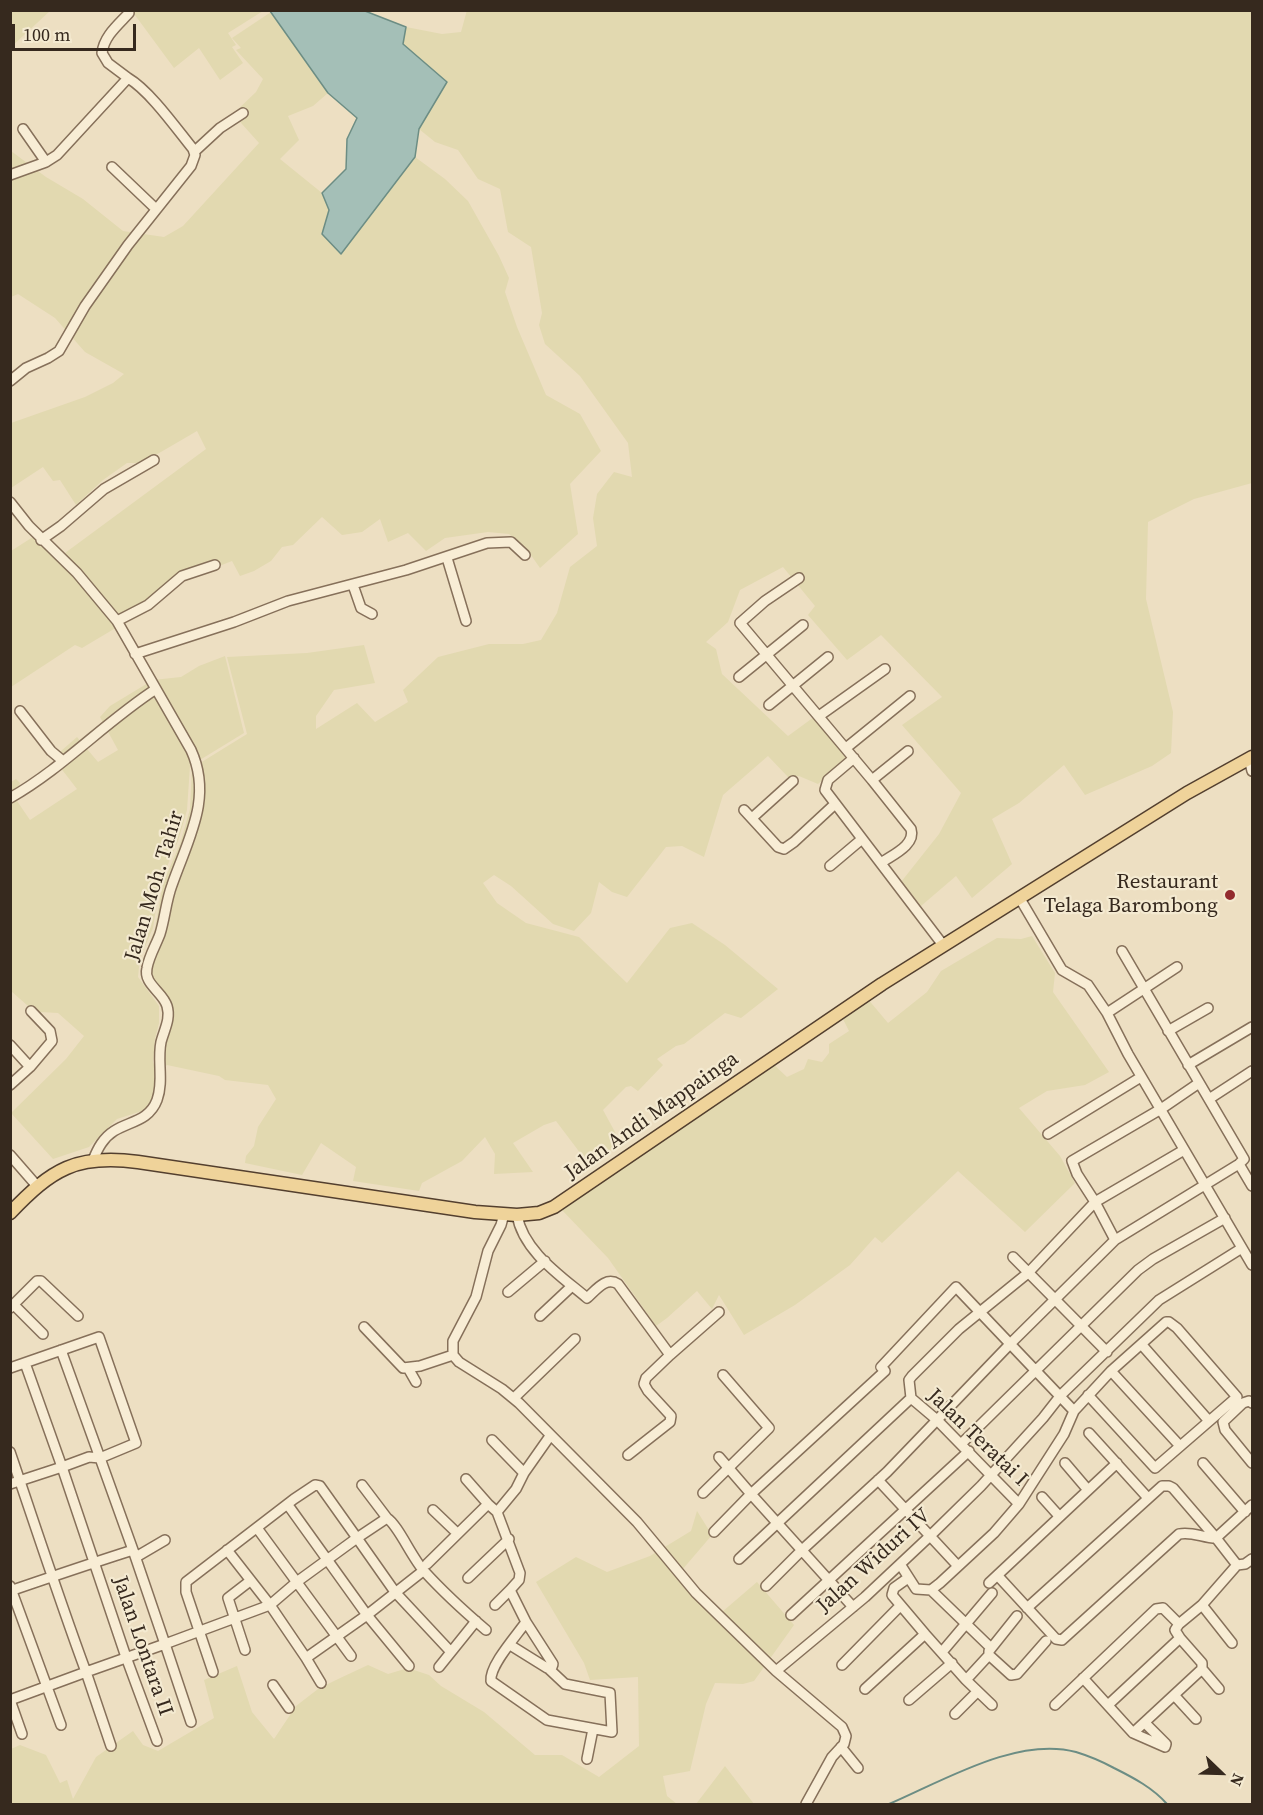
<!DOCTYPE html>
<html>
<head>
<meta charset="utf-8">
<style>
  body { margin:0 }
  #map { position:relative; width:1263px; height:1815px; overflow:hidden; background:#eddfc2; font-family:"Source Serif 4",serif }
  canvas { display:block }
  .frame { position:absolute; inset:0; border:12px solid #36291e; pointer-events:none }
  .north { position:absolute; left:1191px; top:1743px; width:60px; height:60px; -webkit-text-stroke:4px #f4ead1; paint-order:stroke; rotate:113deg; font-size:16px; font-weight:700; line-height:24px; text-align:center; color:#36291e }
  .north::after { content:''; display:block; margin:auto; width:21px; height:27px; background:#36291e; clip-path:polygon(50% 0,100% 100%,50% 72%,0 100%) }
  .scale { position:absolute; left:12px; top:24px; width:124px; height:27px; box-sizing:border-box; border:3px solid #36291e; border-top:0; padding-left:8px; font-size:18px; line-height:21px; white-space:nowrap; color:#36291e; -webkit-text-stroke:4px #f4ead1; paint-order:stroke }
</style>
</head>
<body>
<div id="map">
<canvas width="1263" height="1815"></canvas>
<div class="frame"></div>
<div class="north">N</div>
<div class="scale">100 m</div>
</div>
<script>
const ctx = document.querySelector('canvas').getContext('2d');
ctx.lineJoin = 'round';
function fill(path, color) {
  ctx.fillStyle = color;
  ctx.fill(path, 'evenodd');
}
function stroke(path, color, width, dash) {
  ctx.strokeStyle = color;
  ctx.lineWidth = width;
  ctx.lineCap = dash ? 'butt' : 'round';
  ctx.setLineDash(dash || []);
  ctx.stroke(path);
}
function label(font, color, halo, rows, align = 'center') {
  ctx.font = font + ' "Source Serif 4",serif';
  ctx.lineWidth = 4.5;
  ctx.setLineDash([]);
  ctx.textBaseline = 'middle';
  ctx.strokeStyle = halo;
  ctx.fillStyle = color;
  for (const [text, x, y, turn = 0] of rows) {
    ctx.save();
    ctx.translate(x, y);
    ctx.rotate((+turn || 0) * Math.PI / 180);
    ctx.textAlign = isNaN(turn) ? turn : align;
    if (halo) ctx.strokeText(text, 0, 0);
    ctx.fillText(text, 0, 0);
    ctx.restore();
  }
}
fill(new Path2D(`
  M11,10H50V11L11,47Z
  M467,10L1252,11V483L1194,499L1148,522L1146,599L1173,712L1171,753L1152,766L1085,795L1064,765L1019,803L992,819L1012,864L972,898L956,876L921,906L901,882L939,834L961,793L902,725L942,697L881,635L847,660L808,615L815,606L783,567L740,590L728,622L706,642L716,649L722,674L788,736L814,717L849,757L818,784L799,776L788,777L768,756L723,795L704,857L682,846L666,847L627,897L612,892L599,882L591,913L574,931L553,924L511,886L494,875L483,883L497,903L526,923L579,937L627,983L670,928L692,923L725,945L778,989L741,1018L725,1013L684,1044L676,1046L657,1059L663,1065L638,1091L631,1086L626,1087L603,1110L621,1143L590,1166L556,1121L544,1125L513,1143L533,1172L494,1174L495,1154L485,1137L462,1161L422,1183L419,1191L353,1181L356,1167L321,1143L302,1175L245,1163L246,1156L254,1146L258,1127L276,1099L268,1085L225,1080L219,1076L167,1065L156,1073V1093L145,1110L117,1119L89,1147L53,1159L11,1113L66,1059L84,1036L58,1013L40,1012L28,1006L11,991V782L16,779L20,783L15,798L30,820L77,789L53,758L77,737L98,762L118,750L100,717L110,706L153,680L181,677L199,666L225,656L244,733L190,766L187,810L178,841L160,883L153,928L140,958L138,977L159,1006V1023L155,1039L153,1062L156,1070V1048L162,1021V1003L141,977L143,960L155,929L163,883L180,844L190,809L192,768L247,734L227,657L307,653L364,645L375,683L334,690L316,716V729L357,703L375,722L408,702L403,690L438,657L489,644H523L541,640L557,613L570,567L597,546L593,518L597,494L614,472L632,477L628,443L580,376L545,344L539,325L542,313L531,247L508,232L500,189L478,179L458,150L435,142L419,129L447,82L403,44L406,27L442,34L461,32Z
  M132,11H263L228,33L236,45L232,47L243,63L220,80L199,48L174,68Z
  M271,12L328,93L313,106L288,116L299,140L280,159L322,193L329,210L341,253L415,157L445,179L468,201L499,256L509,278L505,292L517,327L546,395L580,414L601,451L570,484L578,534L540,568L526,548L509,534L488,532L445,538L426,551L408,533L388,542L380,519L362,532L342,535L322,517L293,545L282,547L271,561L254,571L240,576L232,561L186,579L156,602L124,622L65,553L206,449L197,431L142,463H127L103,480L76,505L60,480L53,481L43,467L11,488V423L85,397L113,383L124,374L85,352L55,318L18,294L11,297V151L46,177L83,199L123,231L164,237L183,226L259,143L233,114L256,92L263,79L236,50L241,48L232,38Z
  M36,535L102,602L119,626L82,648L75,645L11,687V551Z
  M1032,936L1055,973L1053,992L1109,1072L1085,1085L1047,1091L1019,1108L1060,1156L1075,1183L1025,1232L958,1171L882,1243L875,1237L850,1265L795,1305L744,1335L719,1295L712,1309L697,1291L667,1318L656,1326L608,1258L560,1208L772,1063L787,1077L804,1069L808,1059L822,1062L829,1053V1044L849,1031L842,1017L867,998L888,1023L927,992L941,971L997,938L1021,939Z
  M697,1511L712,1535L682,1570L722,1612L757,1582L794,1625L754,1681L743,1684L715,1683L706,1704L690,1771L663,1776L667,1796L677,1804H11V1749L20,1745L46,1755L60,1783L67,1780L73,1799L96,1757L133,1731L143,1745L158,1751L214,1718L204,1680L237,1666L252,1712L274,1739L296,1706L318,1689L336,1680L368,1665L388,1674L408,1668L429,1675L441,1686L484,1712L535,1755H562L599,1777L639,1746L638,1677L590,1680L584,1663L536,1582L576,1557L607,1572L650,1556L691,1531Z
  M725,1766L754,1804H696L706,1791Z`), '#e2d9b0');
const water = new Path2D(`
  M270,11H365L406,27L403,44L447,82L419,129L415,157L341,254L322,234L329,210L322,193L346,169L347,139L357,118L328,93Z`);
fill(water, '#a4bfb7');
stroke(water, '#6c8d84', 1.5);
stroke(new Path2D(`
  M889,1804C943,1781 1017,1736 1076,1752C1089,1756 1103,1762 1114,1768C1134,1778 1153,1788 1167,1804`), '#6c8d84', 2);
const minor = new Path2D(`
  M128,78L108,63L102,53C104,36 118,25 129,13
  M23,129L46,162
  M194,152L220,128L243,113
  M112,167L156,209
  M10,175L46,162L57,155L128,78C150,91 176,128 193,149L195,155L191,166L128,245L85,306L59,351L48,358L26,368L10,381
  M10,502L29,526L77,573L117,621L191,750C213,798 188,839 172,885C166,901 165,918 160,934C156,945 149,956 147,968C143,984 163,992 167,1006C171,1019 164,1030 161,1042C157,1061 164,1081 157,1100C149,1121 130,1121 114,1131C103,1138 98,1148 93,1160
  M41,540L61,526L104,489L154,460
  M447,558L466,621
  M799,578L765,601L740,623L872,780L911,829C916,845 892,855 881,863
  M353,585L361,608L372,614
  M117,621L148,605L182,576L215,565
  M135,654L234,622L288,601L406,570L487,543L511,542L525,555
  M739,677L803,625
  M769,705L828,657
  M20,711L51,751L63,761
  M819,716L885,669
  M846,748L910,696
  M854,758L828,780L825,790L943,945
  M1249,759L1252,771
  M872,780L908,751
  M10,798C63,768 105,722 156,689
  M744,810L778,847L784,849L794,842L835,804
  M752,818L793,781
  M830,866L862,839
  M1019,897L1062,970L1088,985L1107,1013L1128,1054L1252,1265
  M1107,1013L1177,967
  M1168,1031L1208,1008
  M10,1045L30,1067
  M1188,1065L1252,1027
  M10,1085L30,1067L52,1041L50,1031L31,1011
  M1209,1099L1252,1071
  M1048,1134L1141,1077
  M10,1155L37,1186
  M1239,1164L1252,1186
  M504,1214L501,1225L488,1251L476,1297L453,1341V1355L459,1362L502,1389L519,1403L637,1522L696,1593L776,1671L842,1727L846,1736L844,1744L832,1757L806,1804
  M517,1215C523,1251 561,1276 587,1298C596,1290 606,1276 618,1284L670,1355L646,1378L644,1384L648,1391L671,1416L670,1422L628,1455
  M1115,1240L1239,1164L1244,1159L1122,951
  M1013,1257L1107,1352
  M508,1292L545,1261
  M14,1305L43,1334
  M10,1308L37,1281H41L78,1316
  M540,1316L572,1286
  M364,1327L403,1368L420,1366L453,1355
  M1142,1345L1209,1421
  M670,1355L719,1312
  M25,1363L62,1467L89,1457L100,1458L133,1550
  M10,1368L99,1337L136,1443L100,1458L61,1350
  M408,1368L416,1382
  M1111,1371L1180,1446
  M514,1398L575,1339
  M911,1398L909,1380L912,1376L959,1329L1028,1273L1095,1202L1184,1150
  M911,1398L937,1420L1019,1504
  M1252,1403L1249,1401L1243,1403L1223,1422L1225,1430L1252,1463
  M1089,1433L1148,1498
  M492,1440L524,1473
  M961,1444L1138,1270L1153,1259L1225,1218
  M10,1452C35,1525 59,1599 86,1672L165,1644L133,1550C92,1563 51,1577 10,1591
  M1065,1463L1088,1490
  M1203,1463L1245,1512
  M466,1479L488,1504
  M878,1480L957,1565
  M10,1484L62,1467L126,1657L157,1741
  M362,1485L387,1518
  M703,1493L769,1428L723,1375
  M1042,1497L1059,1516
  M288,1505L367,1615L409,1666
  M1252,1505L1216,1538L1237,1565L1245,1564L1252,1559
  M433,1510L457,1533
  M257,1528L351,1656
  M714,1532L751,1494L719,1457
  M227,1550L270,1605L306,1658L367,1615L423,1571
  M136,1557L165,1540
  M739,1559L911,1398
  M427,1564L488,1504L497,1512
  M900,1564L916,1589L931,1590L940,1583L994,1533L1019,1504L1064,1434L1074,1411L1111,1371L1166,1322H1169L1177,1328L1237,1397L1155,1468L1088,1395
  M998,1576L1056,1639L1062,1640L1179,1534C1192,1531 1203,1538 1216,1538
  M468,1578L509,1539
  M989,1583L1117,1463
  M10,1586L61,1725
  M766,1586L802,1550L887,1472L1011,1343L1115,1240L1095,1202L1077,1174L1072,1161L1161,1109L1199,1083
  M931,1590L990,1647
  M495,1605L510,1590
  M1202,1605L1232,1643
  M853,1607L751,1494L885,1371L881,1367L956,1287L1074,1411
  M1027,1608L1162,1486H1169L1173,1488L1216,1538
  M791,1615L969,1451
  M1017,1616L989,1651V1655L1011,1675L1017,1674L1046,1641
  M526,1622C517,1635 489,1666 491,1681L547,1720L612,1732L610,1693L565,1684L549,1669
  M1179,1624L1202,1605L1237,1565
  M925,1634L966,1680
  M510,1645L547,1668L552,1667L553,1664L526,1622L510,1590L519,1580L520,1573L497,1512L516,1489L524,1473L550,1436
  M245,1650L228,1598L250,1581
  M942,1652L992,1593
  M989,1655L966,1680L992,1705
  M306,1658L321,1683
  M842,1665L900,1606
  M439,1667L476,1621
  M1202,1669L1219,1689
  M776,1671L865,1597L930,1536L981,1486L1043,1418L1061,1395L1159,1300L1242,1248
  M213,1672L186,1592V1582L294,1499L315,1485L320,1486L357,1538L387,1518C398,1525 412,1558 424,1571C443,1592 465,1612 486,1630
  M1083,1678L1133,1733L1165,1747L1166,1744L1145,1723
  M273,1685L289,1708
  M865,1689L925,1634L892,1595L894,1588L908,1578
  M1174,1695L1196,1719
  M10,1700L86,1672L111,1746
  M10,1700L22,1734
  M909,1700L952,1663
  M1055,1705L1156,1609L1163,1608L1179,1624L1175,1630L1180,1638
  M1108,1705L1180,1638L1202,1663V1669L1133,1733
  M955,1714L977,1692
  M191,1722L165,1644L270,1605L298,1581L357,1538L395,1592L450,1651
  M841,1747L858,1768
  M587,1759L593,1729`);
const major = new Path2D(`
  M10,1213C52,1169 76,1154 138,1162L475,1212L517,1215L539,1213L554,1207L882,984L1187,793L1252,757`);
stroke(minor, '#86705a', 12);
stroke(major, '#533f2e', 15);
stroke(minor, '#f8edd5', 9);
stroke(major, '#efd39a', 12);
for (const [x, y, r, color] of [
  [1230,895,6,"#932b2e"]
]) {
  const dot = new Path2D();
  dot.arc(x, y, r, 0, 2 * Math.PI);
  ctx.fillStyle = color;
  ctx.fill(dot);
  stroke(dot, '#f4ead1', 2);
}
label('21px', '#36291e', '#f4ead1', [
  ["Restaurant",1218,883],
  ["Telaga Barombong",1218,907]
], 'right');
label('21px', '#36291e', '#f4ead1', [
  ["Jalan Moh. Tahir",155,886,-73],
  ["Jalan Andi Mappainga",652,1116,-35],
  ["Jalan Teratai I",977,1438,44],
  ["Jalan Widuri IV",874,1561,-42],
  ["Jalan Lontara II",142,1646,71]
]);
</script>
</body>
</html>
